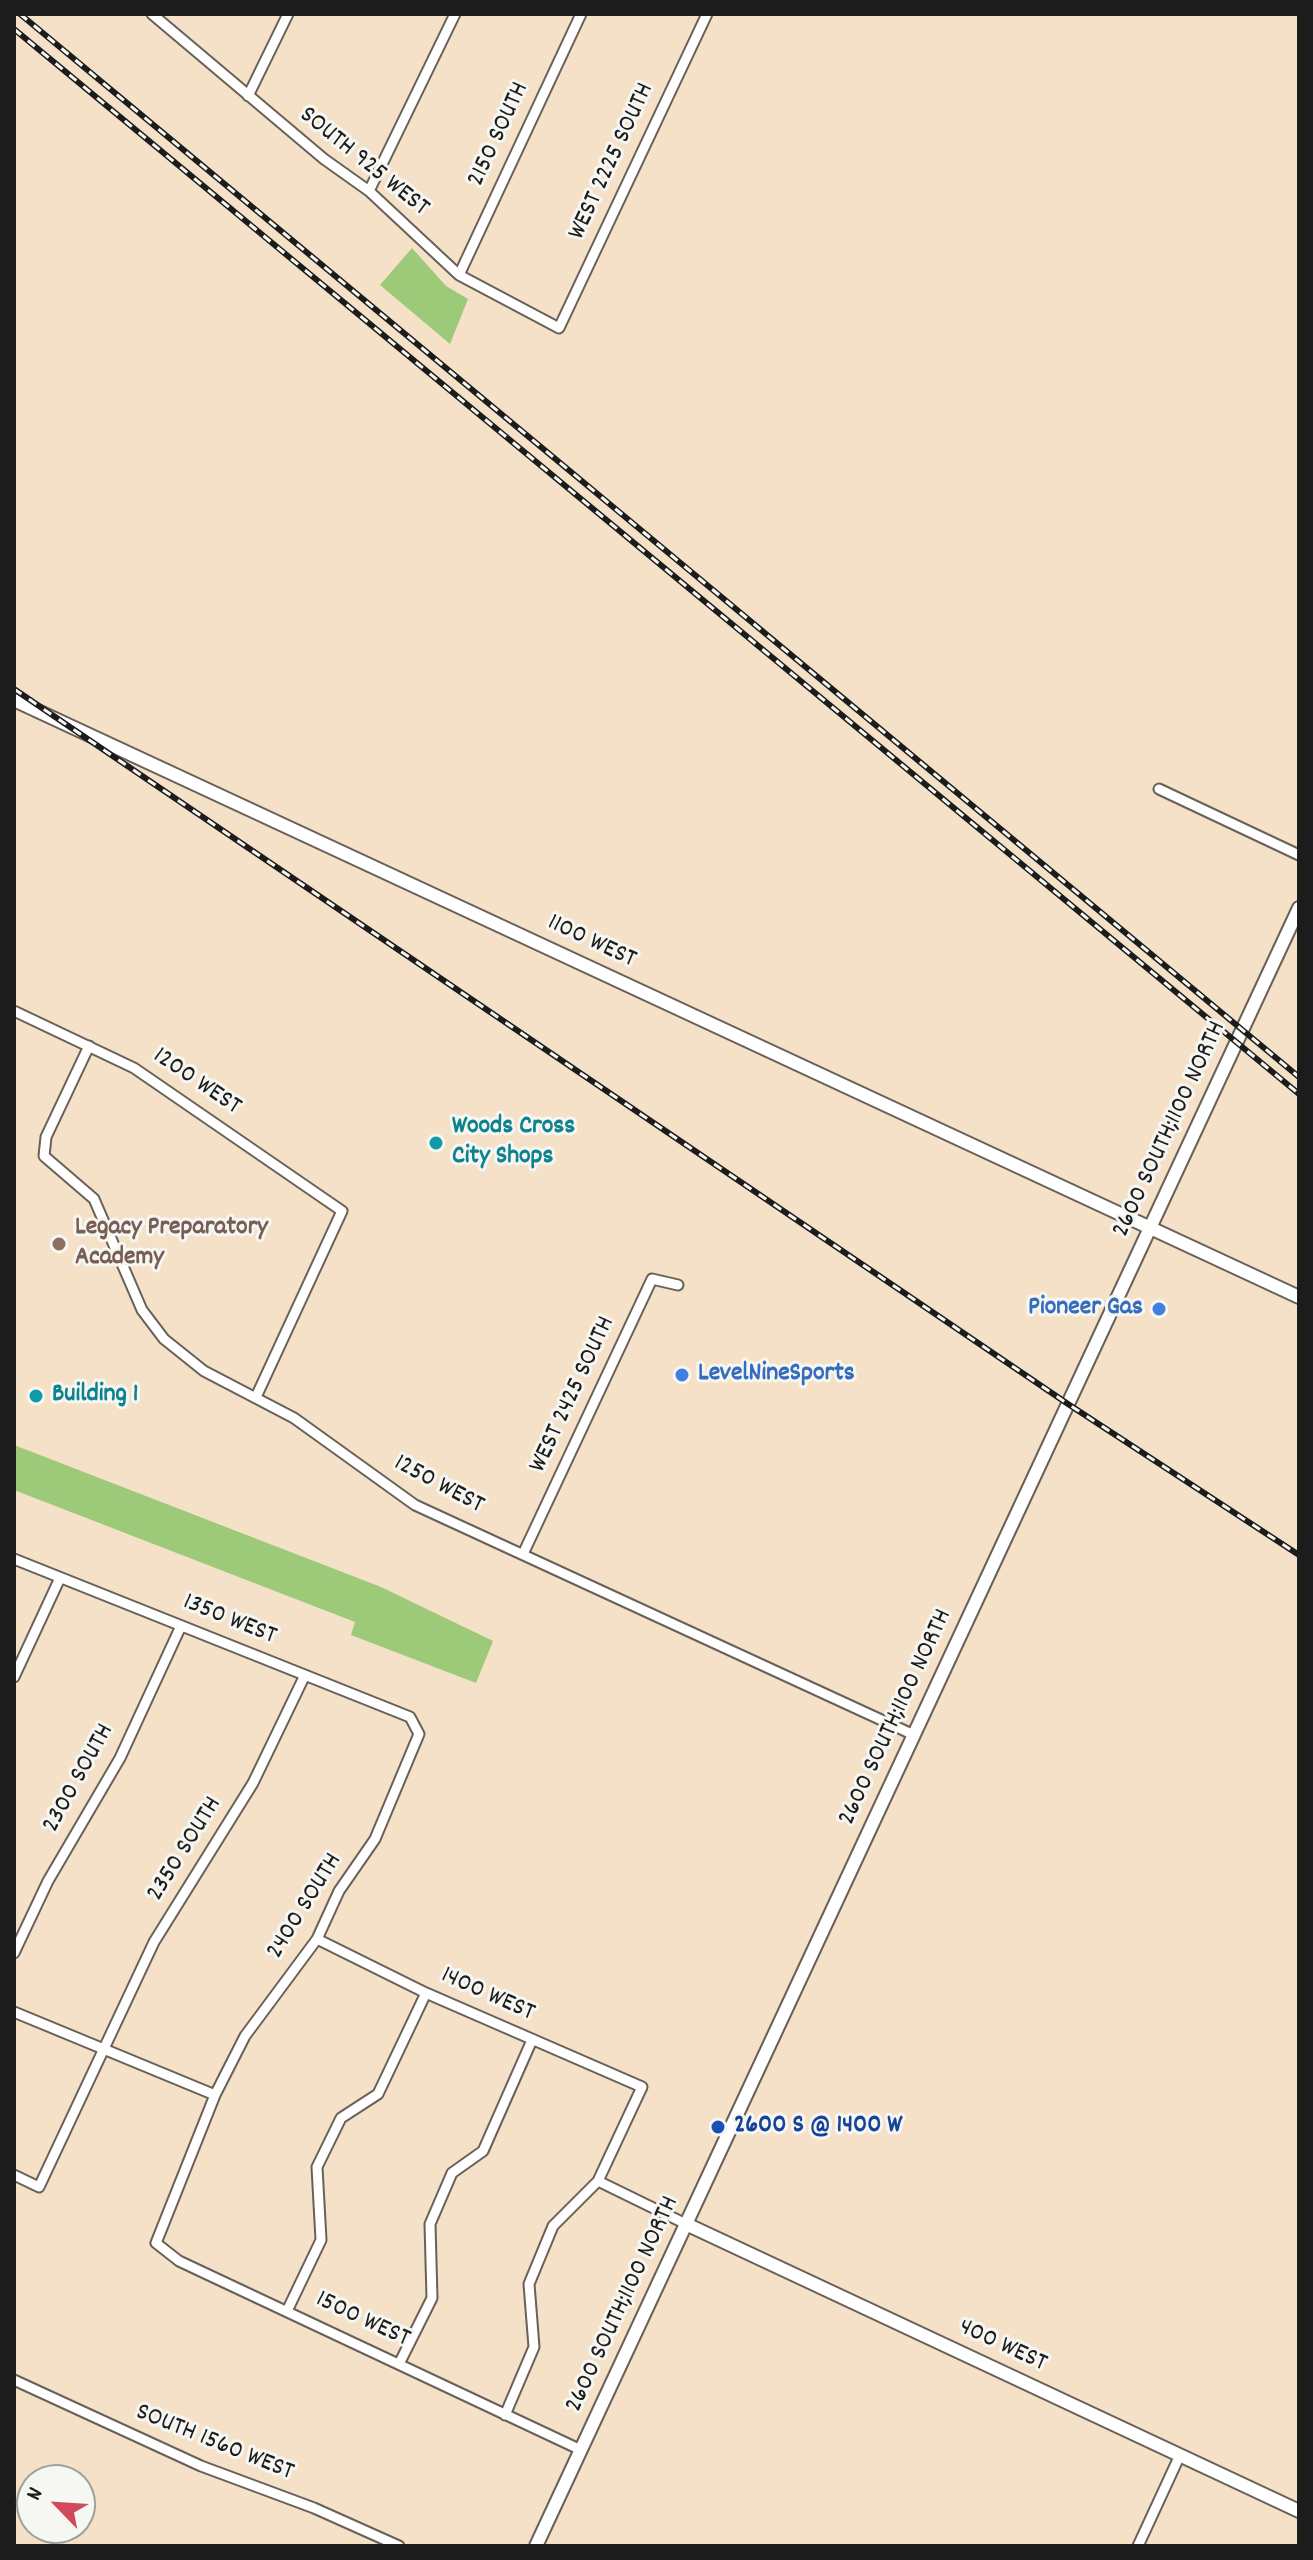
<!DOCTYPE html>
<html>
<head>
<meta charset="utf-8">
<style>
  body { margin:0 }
  #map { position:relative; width:1313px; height:2560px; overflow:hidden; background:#f4e1c8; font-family:Dekko,sans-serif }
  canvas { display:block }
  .frame { position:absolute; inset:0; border:16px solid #1c1c1c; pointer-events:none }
  .north { position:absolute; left:16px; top:2464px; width:80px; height:80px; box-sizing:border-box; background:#f6f6f2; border:2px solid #9f9f9c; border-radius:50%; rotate:295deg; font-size:22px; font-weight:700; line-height:32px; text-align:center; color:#1c1c1c }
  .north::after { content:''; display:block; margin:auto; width:28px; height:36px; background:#d1495b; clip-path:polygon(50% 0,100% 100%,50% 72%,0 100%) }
</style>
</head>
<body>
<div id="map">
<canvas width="1313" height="2560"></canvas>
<div class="frame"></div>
<div class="north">N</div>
</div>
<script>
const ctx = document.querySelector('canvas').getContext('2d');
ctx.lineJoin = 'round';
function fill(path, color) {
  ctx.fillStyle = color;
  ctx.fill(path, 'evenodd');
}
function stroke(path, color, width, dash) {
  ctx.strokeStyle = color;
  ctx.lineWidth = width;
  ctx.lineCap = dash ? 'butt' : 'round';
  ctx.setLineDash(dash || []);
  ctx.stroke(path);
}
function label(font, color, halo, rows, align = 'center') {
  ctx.font = font + ' Dekko,sans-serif';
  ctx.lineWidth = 6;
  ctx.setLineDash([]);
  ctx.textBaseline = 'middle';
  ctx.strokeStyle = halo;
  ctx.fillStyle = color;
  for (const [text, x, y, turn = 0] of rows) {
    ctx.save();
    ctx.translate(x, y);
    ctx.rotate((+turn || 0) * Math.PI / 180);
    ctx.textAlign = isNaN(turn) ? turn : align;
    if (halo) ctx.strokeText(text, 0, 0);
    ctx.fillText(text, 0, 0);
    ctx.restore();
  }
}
fill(new Path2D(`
  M412,248L446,286L468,299L450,344L380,285Z
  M14,1445L381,1587L493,1641L476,1683L351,1635L355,1622L14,1490Z`), '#9dca78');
const street = new Path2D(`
  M152,14L324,159L369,191L459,275L559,328L707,14
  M248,96L288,14
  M369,191L455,14
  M459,275L581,14
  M1159,789L1299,855
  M14,1011L134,1068L342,1211L256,1397
  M89,1046L46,1137L44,1156L94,1199L142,1310L164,1339L204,1371L294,1418L415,1505L914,1735
  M523,1554L652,1279L678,1285
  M14,1559L410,1717L419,1734L375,1839L339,1891L317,1939L245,2036L215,2095L156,2243L179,2261L581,2450
  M14,1677L60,1578
  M317,1939L426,1993L642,2087L598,2181L553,2226L529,2284L534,2347L505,2415
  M14,1953L48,1881L120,1758L181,1626
  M14,2012L215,2095
  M14,2175L39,2187L154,1942L253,1783L305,1675
  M598,2181L686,2224
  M287,2311L321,2240L317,2167L341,2118L378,2094L426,1993
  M400,2362L432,2298L430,2224L452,2173L483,2151L532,2040
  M14,2380L201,2466L314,2508L399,2546
  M1138,2546L1180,2455`);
const secondary = new Path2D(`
  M14,700L1299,1297
  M686,2224L1299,2511
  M536,2546L1299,908`);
stroke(street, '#686158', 13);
stroke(secondary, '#686158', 16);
stroke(street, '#fff', 9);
stroke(secondary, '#fff', 12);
const rail = new Path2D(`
  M20,14L1299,1077
  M14,29L1299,1094
  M14,689L1068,1404L1299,1555`);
stroke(rail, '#1c1c1c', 6);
stroke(rail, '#f6f6f2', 3, [9]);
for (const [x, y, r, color] of [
  [436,1143,8,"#0f9aa8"],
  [59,1244,8,"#8d6e63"],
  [1159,1309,8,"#3f7fe0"],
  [682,1375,8,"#3f7fe0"],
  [36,1396,8,"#0f9aa8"],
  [718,2127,8,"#1a4fb4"]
]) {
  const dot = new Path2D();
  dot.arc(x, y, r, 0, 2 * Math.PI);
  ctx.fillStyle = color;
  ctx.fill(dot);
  stroke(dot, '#f6f6f2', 3);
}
label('26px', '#1c1c1c', '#f6f6f2', [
  ["2150 SOUTH",500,135,-65],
  ["WEST 2225 SOUTH",613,162,-65],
  ["SOUTH 925 WEST",363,163,39],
  ["1100 WEST",591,943,25],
  ["1200 WEST",196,1083,34],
  ["2600 SOUTH;1100 NORTH",1171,1130,-65],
  ["WEST 2425 SOUTH",574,1395,-65],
  ["1250 WEST",438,1486,28],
  ["1350 WEST",229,1621,22],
  ["2600 SOUTH;1100 NORTH",897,1718,-65],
  ["2300 SOUTH",80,1779,-61],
  ["2350 SOUTH",186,1850,-58],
  ["2400 SOUTH",306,1907,-58],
  ["1400 WEST",487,1996,24],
  ["2600 SOUTH;1100 NORTH",624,2305,-65],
  ["1500 WEST",362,2321,25],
  ["400 WEST",1002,2347,25],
  ["SOUTH 1560 WEST",214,2444,22]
]);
label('bold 26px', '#0d838f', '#f6f6f2', [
  ["Woods Cross",452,1128],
  ["City Shops",452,1158],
  ["Building 1",52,1396]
], 'left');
label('bold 26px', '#785e54', '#f6f6f2', [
  ["Legacy Preparatory",75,1229],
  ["Academy",75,1259]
], 'left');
label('bold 26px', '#366cbe', '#f6f6f2', [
  ["Pioneer Gas",1143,1309],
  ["LevelNineSports",698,1375,"left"]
], 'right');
label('bold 26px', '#164399', '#f6f6f2', [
  ["2600 S @ 1400 W",734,2127]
], 'left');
</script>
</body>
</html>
